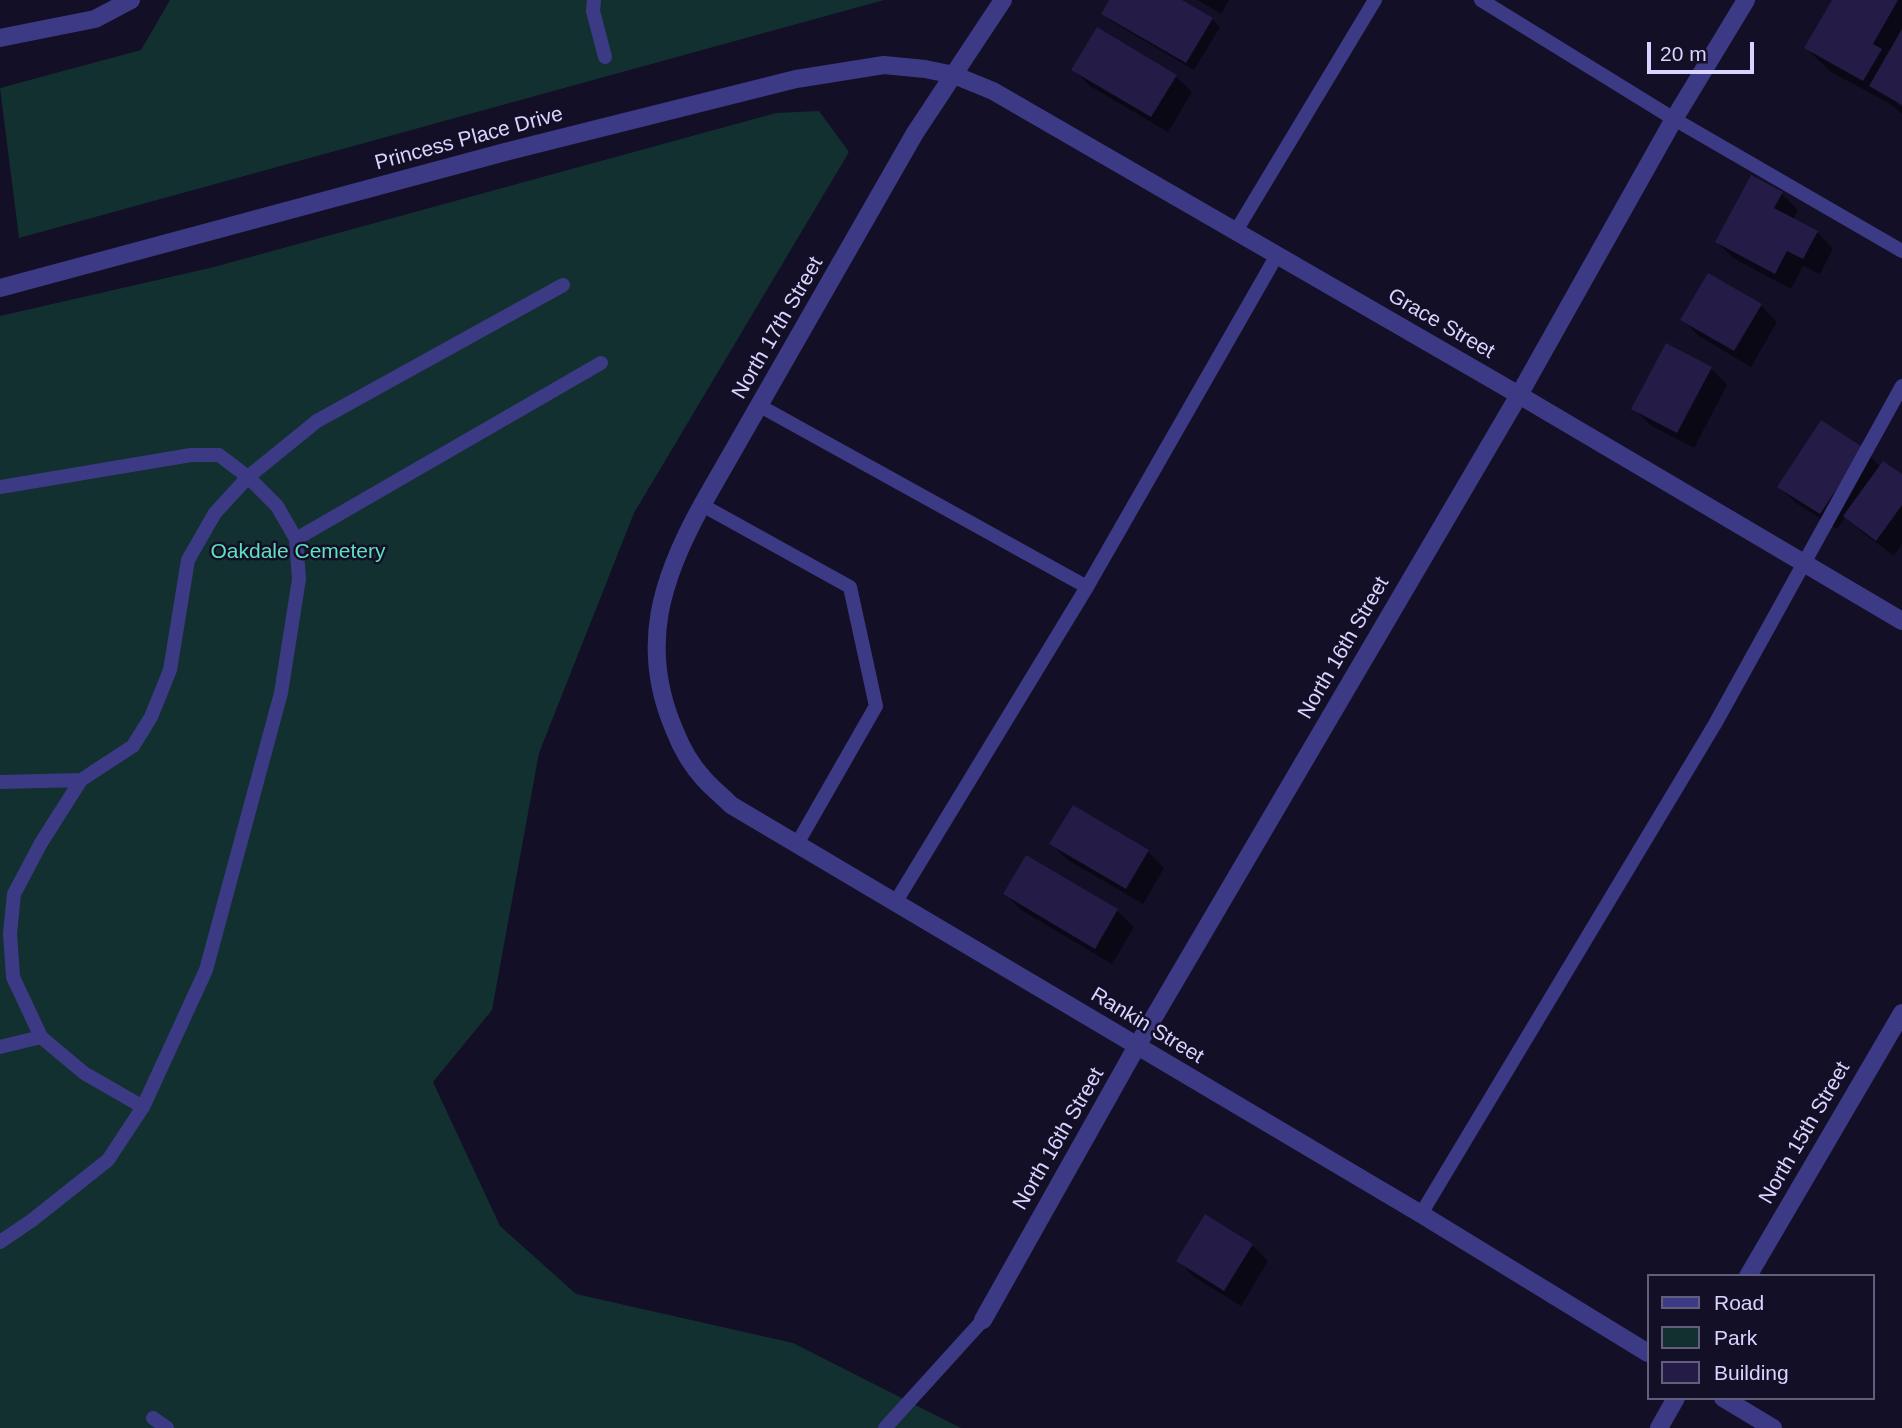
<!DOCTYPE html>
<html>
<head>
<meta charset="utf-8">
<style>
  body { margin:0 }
  #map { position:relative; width:1902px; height:1428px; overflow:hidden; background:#130f26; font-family:Helvetica,sans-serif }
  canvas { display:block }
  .legend { position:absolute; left:1647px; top:1274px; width:228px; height:126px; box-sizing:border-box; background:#130f26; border:2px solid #625e7d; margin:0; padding:9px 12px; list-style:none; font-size:21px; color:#d9d4ff }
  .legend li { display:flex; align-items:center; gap:14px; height:35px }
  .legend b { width:35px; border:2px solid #625e7d }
  .scale { position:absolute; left:1647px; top:42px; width:107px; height:32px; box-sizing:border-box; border:4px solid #d9d4ff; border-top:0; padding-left:9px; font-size:21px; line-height:24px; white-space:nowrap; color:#d9d4ff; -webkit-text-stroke:5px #130f26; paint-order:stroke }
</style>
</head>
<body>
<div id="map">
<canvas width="1902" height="1428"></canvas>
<ul class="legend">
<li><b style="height:9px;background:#3d3a85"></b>Road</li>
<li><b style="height:19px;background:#12302f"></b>Park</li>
<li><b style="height:19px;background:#241b47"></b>Building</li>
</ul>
<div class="scale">20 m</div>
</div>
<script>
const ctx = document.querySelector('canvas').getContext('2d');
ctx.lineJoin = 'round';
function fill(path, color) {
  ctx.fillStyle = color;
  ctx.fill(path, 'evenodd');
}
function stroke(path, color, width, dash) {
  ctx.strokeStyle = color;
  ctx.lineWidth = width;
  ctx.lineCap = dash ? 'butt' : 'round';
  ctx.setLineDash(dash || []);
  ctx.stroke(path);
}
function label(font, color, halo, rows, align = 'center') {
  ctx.font = font + ' Helvetica,sans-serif';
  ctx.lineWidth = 5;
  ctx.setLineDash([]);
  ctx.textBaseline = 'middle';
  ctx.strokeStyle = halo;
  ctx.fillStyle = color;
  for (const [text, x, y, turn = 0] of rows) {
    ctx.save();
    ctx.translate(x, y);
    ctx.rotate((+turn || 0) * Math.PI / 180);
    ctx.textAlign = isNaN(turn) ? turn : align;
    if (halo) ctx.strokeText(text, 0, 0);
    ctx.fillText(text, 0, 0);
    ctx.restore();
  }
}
fill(new Path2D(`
  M170,0H884L19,238L0,88L141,50Z
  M819,111L849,152L634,513L539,753L492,1010L433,1082L500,1226L576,1294L793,1343L961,1428H0V316L214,267L776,113Z`), '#12302f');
fill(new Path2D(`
  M1111,0H1179L1212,19L1220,27L1194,70L1111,21L1103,13Z
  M1198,0H1229L1221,14Z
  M1834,0H1902V103L1897,100V104L1902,107V114L1889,103L1831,72L1806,48Z
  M1073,69L1175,76L1192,92L1168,132L1090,86Z
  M1782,194L1798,210L1793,220L1817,232L1833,249L1820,274L1803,266L1791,289L1733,258L1717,242Z
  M1761,306L1777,322L1751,367L1699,336L1683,320Z
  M1711,369L1727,385L1694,448L1650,425L1633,408Z
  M1862,449L1881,467L1902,476V544L1894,556L1862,532L1846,516L1837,529L1796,503L1780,487Z
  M1074,807L1148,852L1164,868L1143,904L1068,860L1051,844Z
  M1027,857L1117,911L1134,927L1112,964L1021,910L1005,894Z
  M1252,1245L1268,1261L1241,1306L1194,1277L1178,1260Z`), '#0007');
fill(new Path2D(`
  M1109,0H1182L1213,18L1186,63L1101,14Z
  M1832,0H1898L1873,44L1882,49L1863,81L1804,48Z
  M1097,27L1177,75L1151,117L1071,70Z
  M1902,29V105L1869,86Z
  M1751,175L1783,192L1774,208L1818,231L1803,259L1787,251L1775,274L1715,242Z
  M1708,273L1762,304L1734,351L1680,320Z
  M1666,343L1712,367L1677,433L1631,409Z
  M1821,420L1864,448L1820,514L1777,487Z
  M1883,461L1902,474V505L1876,541L1843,516Z
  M1073,805L1149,850L1126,889L1049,844Z
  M1026,855L1118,909L1095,949L1003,894Z
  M1205,1214L1253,1244L1224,1291L1176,1261Z`), '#241b47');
stroke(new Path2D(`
  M594,0L593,11L605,57
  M1481,0L1674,119L1902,251
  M1236,231L1375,0
  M760,406L1087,587
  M0,487L191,455H219L248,477L277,506L296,539L299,579L281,693L206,970L143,1107L108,1160L31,1221L0,1242
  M702,505L850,587L876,706L797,844
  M296,539L601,363
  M0,782L81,780
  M895,903L1087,587L1277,255
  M0,1047L41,1037
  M143,1107L84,1073L41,1037L13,977L10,933L14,894L41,843L81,780L133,746L151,717L170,670L188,560L215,513L248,477L317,421L563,285
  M1421,1214L1715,724L1902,386
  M153,1418L167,1428
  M885,1428L983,1320`), '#3d3a85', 14);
stroke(new Path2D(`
  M0,38L95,19L131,0
  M1748,1276L1902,1013
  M983,1320L1137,1046
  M1659,1428L1676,1398`), '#3d3a85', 18);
stroke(new Path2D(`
  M1003,0L915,133L702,505C661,579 639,647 674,729C681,747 690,764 704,779C712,788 722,796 731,805L1421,1214L1648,1353
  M0,288L505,152L796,79L884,65L925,69L954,75L993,91L1519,395L1902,621
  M1137,1046L1519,395L1674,119L1746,0
  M1723,1398L1773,1428`), '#3d3a85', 18);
label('21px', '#d9d4ff', '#130f26', [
  ["Princess Place Drive",469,139,-15],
  ["Grace Street",1441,324,30],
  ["North 17th Street",778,328,-60],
  ["North 16th Street",1344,648,-60],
  ["Rankin Street",1147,1026,31],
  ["North 15th Street",1805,1133,-60],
  ["North 16th Street",1059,1139,-60]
]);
label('21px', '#5fe0c0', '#130f26', [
  ["Oakdale Cemetery",298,552]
]);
</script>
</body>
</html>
